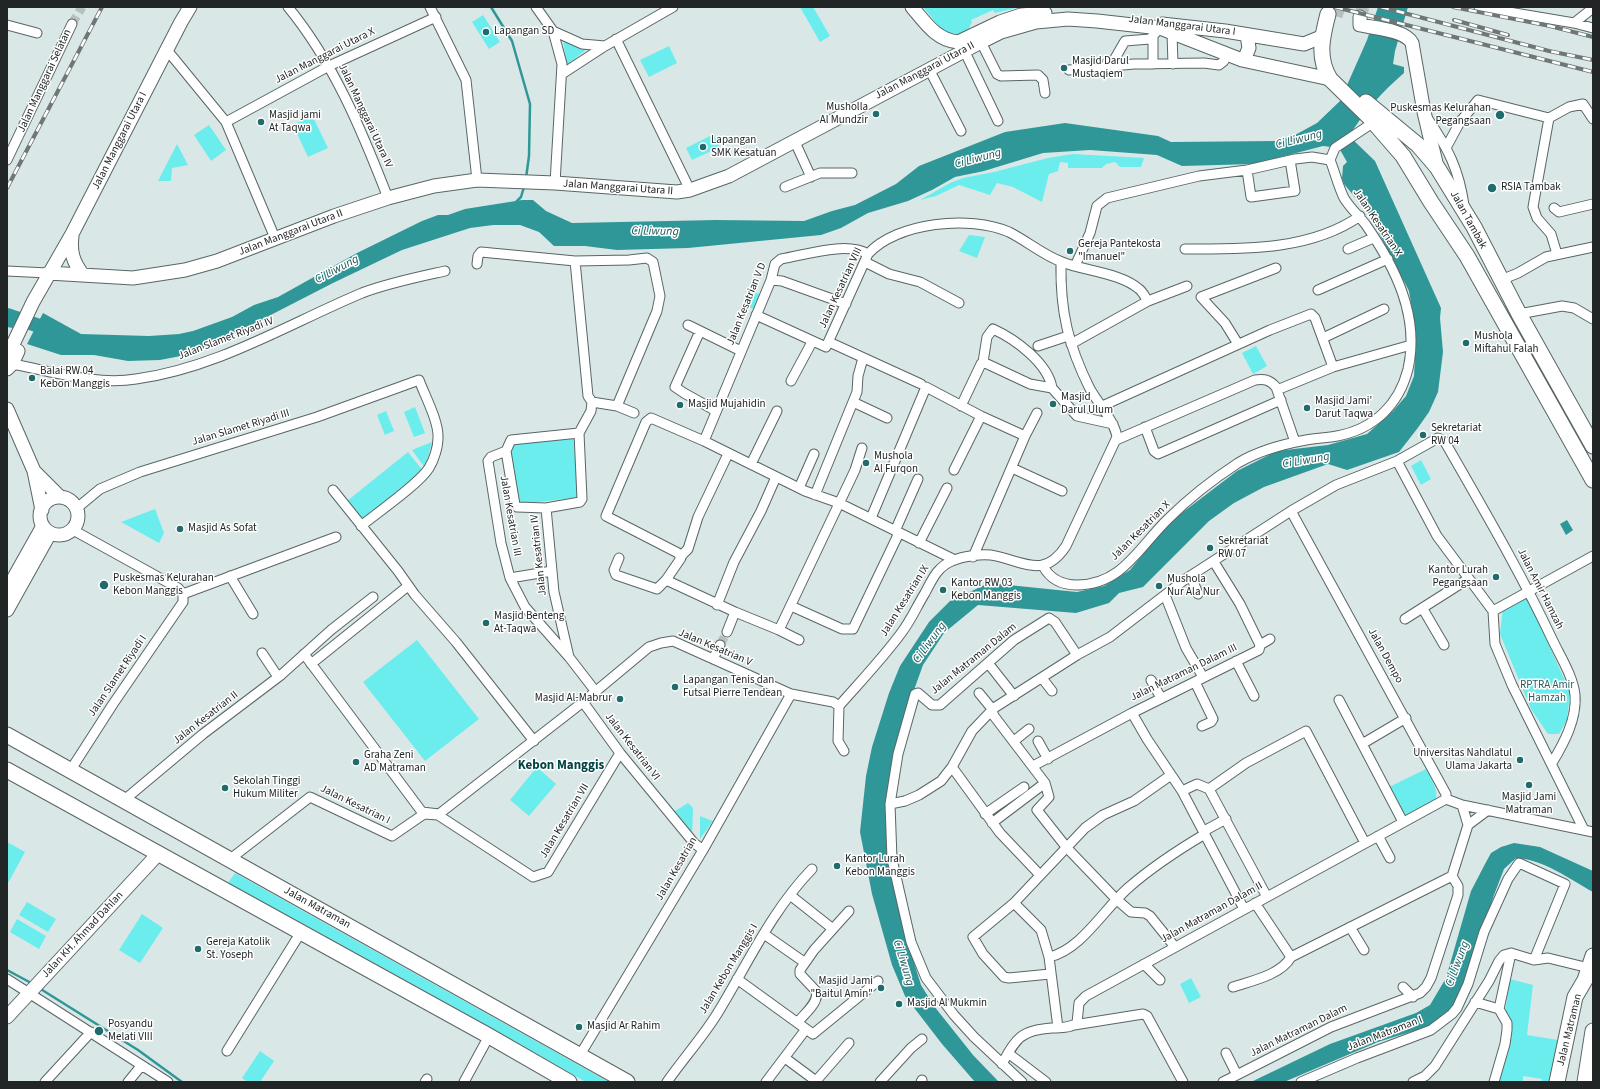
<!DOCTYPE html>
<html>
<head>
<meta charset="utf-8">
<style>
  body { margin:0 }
  #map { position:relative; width:1600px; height:1089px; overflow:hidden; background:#dae7e7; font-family:"Source Sans 3",sans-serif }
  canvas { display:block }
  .frame { position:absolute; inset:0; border:8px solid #212525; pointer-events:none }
</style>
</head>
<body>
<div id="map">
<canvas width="1600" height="1089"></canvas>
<div class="frame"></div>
</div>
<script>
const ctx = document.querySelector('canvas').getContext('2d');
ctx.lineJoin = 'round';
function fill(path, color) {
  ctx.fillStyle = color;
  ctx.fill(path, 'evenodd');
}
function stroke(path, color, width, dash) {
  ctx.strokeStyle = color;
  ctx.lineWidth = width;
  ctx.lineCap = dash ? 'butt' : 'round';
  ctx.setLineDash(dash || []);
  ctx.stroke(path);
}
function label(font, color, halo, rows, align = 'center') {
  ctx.font = font + ' "Source Sans 3",sans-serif';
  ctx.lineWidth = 3;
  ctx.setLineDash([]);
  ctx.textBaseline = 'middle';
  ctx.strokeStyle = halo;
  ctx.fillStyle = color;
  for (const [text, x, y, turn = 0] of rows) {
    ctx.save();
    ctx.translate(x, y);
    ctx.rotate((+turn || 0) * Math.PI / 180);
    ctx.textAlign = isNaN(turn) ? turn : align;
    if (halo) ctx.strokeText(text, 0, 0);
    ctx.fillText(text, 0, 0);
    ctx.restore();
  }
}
fill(new Path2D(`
  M800,7H813L830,36L820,42Z
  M923,7H1019L995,13L993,10L971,20L972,22L967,32L953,35L942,30Z
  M483,15L500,42L489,49L472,22Z
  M563,38L587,49L566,66Z
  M669,46L677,63L649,77L640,60Z
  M312,115L328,148L308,157L293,125Z
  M209,125L226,150L211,161L194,135Z
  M714,134L720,147L692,160L686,148Z
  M177,144L188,165L172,168L171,181H158Z
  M1073,154L1144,158L1141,167H1120L1115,162L1106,164L1102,168H1068V163L1060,162L1058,171L1049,174L1042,202L1013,187L997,183L990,195L959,185L936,196L920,200L950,183L963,178L994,172L1048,158Z
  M969,235L985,237L977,258L959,251Z
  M752,291L762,295L756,310L746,306Z
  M1256,346L1267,366L1253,374L1242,353Z
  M415,407L425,433L414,437L404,412Z
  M386,411L394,431L385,435L377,415Z
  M573,436L580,497L516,505L510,443Z
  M432,442L425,468L412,450Z
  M408,452L424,472L363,522L347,501Z
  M1421,460L1431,479L1421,485L1411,466Z
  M155,509L164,533L159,543L121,522Z
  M1527,596L1570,692L1567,720L1559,734H1548L1531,709L1500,634L1503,607Z
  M417,640L479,719L425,761L363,682Z
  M626,753L675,811L688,803L693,808L692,839L623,756Z
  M537,767L556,784L529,816L510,800Z
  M1426,769C1431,780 1442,793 1433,804L1404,816L1387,788Z
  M700,816L713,821L700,839Z
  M7,842L25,852L7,885Z
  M235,873L609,1082H586L450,1005L228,883Z
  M27,902L56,919L48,932L19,915Z
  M142,914L163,928L140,963L119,950Z
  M17,919L46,936L39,949L10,932Z
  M1191,978L1201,997L1189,1003L1180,984Z
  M1510,979L1533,985L1527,1035L1558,1040L1552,1082H1542V1079L1523,1076V1082H1498L1504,1019Z
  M260,1051L274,1061L260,1082H248L242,1078Z`), '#6beded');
fill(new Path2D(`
  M1378,7H1408L1395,51L1393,64L1404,67V73C1383,91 1364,112 1349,136L1375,161L1441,308L1440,318L1443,352L1438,392L1429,412L1417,429L1399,452L1347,470L1328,464L1264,487L1234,503L1209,521L1143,587L1119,593L1109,603L1076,613L978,605L944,633L923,665L905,715L891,779L886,813L887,850L902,924L921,985L934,1006L973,1055L999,1082H975L942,1044L905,996L892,965L872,894L860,832L866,776L872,747L889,693L900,666L929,622L950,601L989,583L1077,592L1104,586L1130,570L1170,522L1237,471L1277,451L1328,445L1367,434L1393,411L1406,396L1414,376L1416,334L1409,291L1369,214L1344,184L1342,178L1343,166L1347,162L1339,148L1323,146L1254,164L1182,166L1157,155L1090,150L1043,153L984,171L955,177L932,190L908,201L868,213L841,228L821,235L688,248L617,250L585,246H554L539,232L520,225H493L470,228L402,250L333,283L224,339L191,354L160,360L128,361L94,355H61L27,344L43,313L81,334L149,336L179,334L193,331L232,317L254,305L278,297L357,253L422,221L438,215H448L465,209L522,200H533L546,211L572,223L716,220L804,221L832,211L855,205L896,184L919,166L1005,132L1065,123L1158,136L1171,142L1276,141L1295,135L1317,123L1340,101L1367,40Z
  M7,310L17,312L13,328L7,327Z
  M1567,520L1573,530L1566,535L1560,524Z
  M1514,843L1540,847L1593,871V892C1569,879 1543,859 1516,858L1504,869L1494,895L1464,987L1451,1010L1440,1019L1426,1027L1378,1042L1284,1082H1251L1330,1044L1416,1013L1430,1005L1446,978L1471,891L1485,864L1491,853L1501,847Z`), '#309798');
stroke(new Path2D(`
  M491,7L512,41L530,104L529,156L526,178
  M515,203L521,197L524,187
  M7,970L33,984
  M39,988L138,1050L182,1082`), '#309798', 2.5);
stroke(new Path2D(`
  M7,315L54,331`), '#309798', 14);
stroke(new Path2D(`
  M72,24L82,7
  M720,645L727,632`), '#b5c0c0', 9, [9, 4.5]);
stroke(new Path2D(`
  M1360,17L1363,7`), '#b5c0c0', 13, [13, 6]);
stroke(new Path2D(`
  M1335,16L1338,7`), '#b5c0c0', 15, [15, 8]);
const street = new Path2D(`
  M288,7C334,63 362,131 388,198
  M430,7L466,80L477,180
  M536,7L553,31L562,64L555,183
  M1479,7L1574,23L1593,28
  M1574,23L1593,8
  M7,25L37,33
  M553,31L582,44L605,46
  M1172,33L1173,64
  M616,39L690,190
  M981,42L997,74L1001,76L1038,75L1043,80L1045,93
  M167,50L226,122L275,238
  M964,50L998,121
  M1153,64V37
  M1107,67V63L1114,60L1125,41L1150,39L1160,28
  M929,69L961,131
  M1069,70L1134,64L1204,63L1219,65L1224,61V54
  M562,74L605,46L673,7
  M1549,118L1569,107L1583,104L1593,119
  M1428,119C1448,148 1459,170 1464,205
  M226,122L329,66L436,17
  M795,142L811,177
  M1447,146L1460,122L1478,100L1549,118L1533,207L1537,218L1551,234L1557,254
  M7,160L72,24
  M1330,160L1335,148L1374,122
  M1247,170L1251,197L1295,191L1290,160
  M785,187L820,173H852
  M1554,208L1559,212L1593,204
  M1185,249C1243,249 1310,251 1360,216
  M1348,249L1371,239
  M865,262L889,274L920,282L959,303
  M477,264L478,256L481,252L575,261
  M1075,266L1090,233L1097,206L1107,198L1199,176L1247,170L1295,159L1312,157L1330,160
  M7,271L48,273
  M771,280L782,281L846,304
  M1501,280L1518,273L1546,257L1593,247
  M1318,290L1388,259
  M1519,314L1562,306L1574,308L1593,319
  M756,315L826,347L868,254C897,222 970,215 1009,232C1027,241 1043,255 1062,262C1085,271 1121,273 1139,289C1143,292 1145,297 1148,301
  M688,325L741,351
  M700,331L675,387L684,393L716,411
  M1323,338L1384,309
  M829,342L921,384
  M1071,344L1148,301L1187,286
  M1238,344L1225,323L1201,297L1276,268
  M1038,346L1068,336
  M983,362L1030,384L1052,388L1077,416L1113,424
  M983,362L987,337L993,329C1015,339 1048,363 1052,388
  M7,363C49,370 94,386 136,379C217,368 288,324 362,293C388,283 418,277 445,271
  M791,381L812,342
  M1277,390L1333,367L1411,345
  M853,402L887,418
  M617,406L634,413
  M961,406L981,364L983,362
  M1100,407L1270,330L1311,314L1315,318L1333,367
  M1145,427L1154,451L1158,454L1281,400
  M579,433L511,440L506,451L491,457L488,461L501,543L510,578L525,607L569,657L596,692
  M1116,440L1255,380C1264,379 1269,379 1276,387L1295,442
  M704,441L771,280L775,264L781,259C806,255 846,241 868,254
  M506,451L515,505L517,507L546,508
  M1397,461L1437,536L1493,611
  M751,464L777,411
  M1012,468L1062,491
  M954,470L981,416
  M799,488L814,454
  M333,490L398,571L415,595L456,642L534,741
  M815,495L857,392L858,376L863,358
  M77,508L100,489L140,472L317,417L419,380C425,396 439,422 438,438C438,447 434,460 429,468C419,484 377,513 361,526
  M1291,511L1446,794V799
  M871,518L926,387L981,416L1025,436
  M73,530L178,588L183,594
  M895,531L918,479
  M919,543L947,488
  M681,556L688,549L698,517L728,454
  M973,557L1025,436L1037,413
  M619,558L614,570L616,575L657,589L666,580L681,558L678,553L606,516L646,422L651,418L704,441L805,491L839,503L955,560
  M1043,566C1050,579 1062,585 1077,585C1122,585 1139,547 1168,519C1188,499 1215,478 1238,463C1258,451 1284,444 1306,440C1317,438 1327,438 1337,436C1374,429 1399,405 1408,369C1420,316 1395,267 1366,225C1359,216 1350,208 1344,198C1338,186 1335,172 1330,160
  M230,576L253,614
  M1191,576L1198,594
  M510,578L552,571
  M666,580L735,612
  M183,594L336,537
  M1165,595L1186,648L1203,677
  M717,605L734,562L761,511L776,477
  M791,606L842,629H853L899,533
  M1423,609L1444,645
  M1493,611L1495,644L1512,685L1584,830
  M1493,611L1593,556
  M1405,619L1468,579
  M779,630L799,640
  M727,632L735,612L779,630L855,470L862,448
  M1260,645L1270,639
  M262,653L278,677
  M304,654L422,812L439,814L583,702
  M569,657L554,592L546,508L580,502L582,499L579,433L591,411L592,402L588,396L575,261L629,260L647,258L653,262L660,296L657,311L617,406L592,402
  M713,659L720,645
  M1236,661L1254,696
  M988,663L1014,696
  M311,664L408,586
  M1042,678L1052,691
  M1151,680L1161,698
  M1195,682L1213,719L1211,722L1202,726
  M979,693L993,710
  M1339,700L1403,822
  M839,706L838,741L844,751
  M992,711L994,716L1045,783L1049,797L1037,810L1067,848L1116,899L1131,912L1145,913L1150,916L1175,947
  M1132,713L1147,739L1182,791L1244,909
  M1014,741L1029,729
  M1038,741L1048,759
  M1362,744L1406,718
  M1033,766L1132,713L1259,650L1260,645L1240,604L1214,562
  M952,767L1000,833L1040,875
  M70,771L113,704L183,602V594
  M1209,789L1246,763L1306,731L1365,843
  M1182,791L1197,784L1209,789L1267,897
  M1446,799L1462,805L1593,832
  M123,801L203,734L281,675L331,630L373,597
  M890,804L905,801L919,795L941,781L952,767L972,731L994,708L1077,655L1110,637L1187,578L1291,511L1336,485L1397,461L1438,438L1445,442C1482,507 1520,571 1552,639C1560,656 1573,676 1575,695C1577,719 1564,743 1552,763
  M1462,805L1468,825
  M985,814L1024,787
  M992,823L1045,783
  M1204,831L1226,819
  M1378,836L1390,858
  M703,850L694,843L620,753L583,702L649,647L661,643L673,641L791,694L833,702L839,706C860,682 883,658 902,632C911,620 917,606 925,593C932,580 937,567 952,561C963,556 984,553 996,556C1026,563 1045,578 1066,546L1117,437C1115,422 1098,403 1090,389C1068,345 1060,311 1061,262
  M229,860L310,797L392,836L424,814L438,815L533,877L548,872L620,753
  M1452,876L1468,825L1488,810
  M790,895L833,929
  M1014,903L1041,930L1049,957
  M1255,903L1291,957
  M1350,927L1364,950
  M764,934L804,962
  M1291,957L1452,876
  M1144,964L1160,980
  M1050,974L1009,978L1004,977L983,954L973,937L1014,903L1085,828L1103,815L1134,801L1171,775
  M7,979L168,1082
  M737,979L806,1029L766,1082
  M1233,987C1251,981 1281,975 1291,957
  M1403,987L1413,997
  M1475,1002L1499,1009
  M798,1022C804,1014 820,1002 816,991L800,974V970L814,950L849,911
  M1074,1025L1143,1014L1147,1016L1183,1082
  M1058,1028L1049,957C1081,950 1104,909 1128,888C1152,867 1178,850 1205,834
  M806,1029L813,1034L878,981
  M227,1051L301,932
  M1008,1053L1046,1082
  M1226,1053L1237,1075
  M580,1055L703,850L791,694
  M785,1058L816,1081L849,1043
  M1002,1064C1016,1039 1020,1030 1052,1028C1060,1028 1070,1028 1077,1023L1079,1003L1086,996L1446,799
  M45,1082L91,1032
  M128,1082L141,1066
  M425,1082L427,1079
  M464,1082L489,1036
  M667,1082C683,1059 702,1038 717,1014C747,965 772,910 812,869
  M880,1082L911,1048L922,1039
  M921,1082L922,1080
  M1022,1082L974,1037L954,1015L926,978L911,942L892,859L890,804L898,754L915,694L918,693L932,705H940L1014,640L1049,618L1055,622L1077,655
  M1223,1082L1331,1027L1420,993L1426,987L1431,978L1458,895V886L1452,876
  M1301,1082L1357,1058L1431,1030L1452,1014L1457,1008L1468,984L1484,932L1508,879L1519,863L1565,884L1534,960
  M1413,1082L1425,1076L1435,1066L1489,981L1499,961L1504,955L1511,953L1534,960L1548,958L1589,968
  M1494,1082L1505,1044L1507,1030V1023L1499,1009L1511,953`);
const secondary = new Path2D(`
  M912,7C925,22 936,40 958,42L1000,22L1021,15L1045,13
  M1360,17V25C1374,28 1405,30 1412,43L1424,112L1437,167
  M1162,24L1225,31L1304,44L1321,37L1323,33
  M1244,60L1249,48L1247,35
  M72,236C70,252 73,262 83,275
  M48,273L133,278L185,270L217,261L334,216L388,198L434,186L477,180L555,183L677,192L690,190L729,176L981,42L1001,32L1036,22L1068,19L1097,21L1160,28L1242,60L1330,79
  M7,357L33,302L72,234L181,22L190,7
  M7,369L12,364L18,351
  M7,409L34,471L42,510
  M34,471L60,497
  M40 516a19 19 0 1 1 38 0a19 19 0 1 1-38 0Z
  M7,590L43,526
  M7,610L50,533
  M7,1017L159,853`);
const primary = new Path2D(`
  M1328,14C1322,37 1317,58 1330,79L1370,118L1403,156L1431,202L1467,256L1593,480
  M1366,102L1418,145L1437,167L1474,227L1519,314L1593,446
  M7,735L627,1082
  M7,770L489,1036L569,1082
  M1557,1082L1575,997L1585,980L1593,956
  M1585,1082L1593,1031`);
stroke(street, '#5a6565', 11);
stroke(secondary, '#5a6565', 15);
stroke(primary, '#5a6565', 17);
stroke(street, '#fff', 9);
stroke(secondary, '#fff', 13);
stroke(primary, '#fff', 15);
const rail = new Path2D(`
  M1335,7L1593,72
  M1381,7L1549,51L1593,60
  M1453,7L1550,26L1593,37
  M1454,20L1508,35
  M7,188L102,7`);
stroke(rail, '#6f7676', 4);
stroke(rail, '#fff', 2.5, [8]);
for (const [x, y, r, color] of [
  [486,32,4,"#206c6d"],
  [1064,68,4,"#206c6d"],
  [876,114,4,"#206c6d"],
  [1500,115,5,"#206c6d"],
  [261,122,4,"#206c6d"],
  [703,147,4,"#206c6d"],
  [1492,188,5,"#206c6d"],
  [1070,251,4,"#206c6d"],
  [1466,343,4,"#206c6d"],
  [32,378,4,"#206c6d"],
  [1053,404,4,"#206c6d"],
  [680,405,4,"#206c6d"],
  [1307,408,4,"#206c6d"],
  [1423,435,4,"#206c6d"],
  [866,463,4,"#206c6d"],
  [180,529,4,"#206c6d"],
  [1210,548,4,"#206c6d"],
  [1496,577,4,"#206c6d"],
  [104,585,5,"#206c6d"],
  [1159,586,4,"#206c6d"],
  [943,590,4,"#206c6d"],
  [486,623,4,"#206c6d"],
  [675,687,4,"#206c6d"],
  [620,699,4,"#206c6d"],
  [1520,760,4,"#206c6d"],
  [356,762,4,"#206c6d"],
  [1529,785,4,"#206c6d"],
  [225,788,4,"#206c6d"],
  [837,866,4,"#206c6d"],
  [198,949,4,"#206c6d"],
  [881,988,4,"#206c6d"],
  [899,1004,4,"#206c6d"],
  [579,1027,4,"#206c6d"],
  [99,1031,5,"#206c6d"]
]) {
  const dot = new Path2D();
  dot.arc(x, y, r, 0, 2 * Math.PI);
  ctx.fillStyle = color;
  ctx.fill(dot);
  stroke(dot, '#fff', 1.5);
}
label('11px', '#212525', '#fff', [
  ["Jalan Manggarai Utara I",1182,26,7],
  ["Jalan Manggarai Utara X",325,56,-27],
  ["Jalan Manggarai Utara II",925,71,-28],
  ["Jalan Manggarai Selatan",45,81,-65],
  ["Jalan Manggarai Utara IV",365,116,65],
  ["Jalan Manggarai Utara I",120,141,-63],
  ["Jalan Manggarai Utara II",618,188,4],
  ["Jalan Tambak",1468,220,61],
  ["Jalan Kesatrian X",1377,223,56],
  ["Jalan Manggarai Utara II",291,233,-21],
  ["Jalan Kesatrian VIII",841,288,-65],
  ["Jalan Kesatrian V D",747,304,-68],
  ["Jalan Slamet Riyadi IV",226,339,-21],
  ["Jalan Slamet Riyadi III",241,428,-17],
  ["Jalan Kesatrian III",510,516,80],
  ["Jalan Kesatrian X",1141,531,-45],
  ["Jalan Kesatrian IV",539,555,-96],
  ["Jalan Amir Hamzah",1540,589,63],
  ["Jalan Kesatrian IX",905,601,-58],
  ["Jalan Kesatrian V",715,648,23],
  ["Jalan Dempo",1385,656,61],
  ["Jalan Matraman Dalam",974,659,-39],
  ["Jalan Matraman Dalam III",1184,673,-26],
  ["Jalan Slamet Riyadi I",118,676,-56],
  ["Jalan Kesatrian II",206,718,-38],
  ["Jalan Kesatrian VI",632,747,52],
  ["Jalan Kesatrian I",355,805,26],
  ["Jalan Kesatrian VII",565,821,-59],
  ["Jalan Kesatrian",677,869,-60],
  ["Jalan Matraman",317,908,29],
  ["Jalan Matraman Dalam II",1212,913,-29],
  ["Jalan KH. Ahmad Dahlan",83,935,-47],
  ["Jalan Kebon Manggis I",729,969,-59],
  ["Jalan Matraman",1570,1030,-76],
  ["Jalan Matraman Dalam",1299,1031,-26],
  ["Jalan Matraman I",1385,1034,-21]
]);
label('11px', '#212525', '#fff', [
  ["Lapangan SD",494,32],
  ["Masjid Darul",1072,62],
  ["Mustaqiem",1072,75],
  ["Musholla",868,108,"right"],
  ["Al Mundzir",868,121,"right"],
  ["Puskesmas Kelurahan",1491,109,"right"],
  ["Pegangsaan",1491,122,"right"],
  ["Masjid jami",269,116],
  ["At Taqwa",269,129],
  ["Lapangan",711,141],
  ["SMK Kesatuan",711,154],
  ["RSIA Tambak",1501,188],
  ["Gereja Pantekosta",1078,245],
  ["\"Imanuel\"",1078,258],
  ["Mushola",1474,337],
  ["Miftahul Falah",1474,350],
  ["Balai RW 04",40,372],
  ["Kebon Manggis",40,385],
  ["Masjid",1061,398],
  ["Darul Ulum",1061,411],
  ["Masjid Jami'",1315,402],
  ["Darut Taqwa",1315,415],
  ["Masjid Mujahidin",688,405],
  ["Sekretariat",1431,429],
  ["RW 04",1431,442],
  ["Mushola",874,457],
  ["Al Furqon",874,470],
  ["Masjid As Sofat",188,529],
  ["Sekretariat",1218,542],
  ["RW 07",1218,555],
  ["Kantor Lurah",1488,571,"right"],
  ["Pegangsaan",1488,584,"right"],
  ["Puskesmas Kelurahan",113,579],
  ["Kebon Manggis",113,592],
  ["Mushola",1167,580],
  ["Nur Ala Nur",1167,593],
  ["Kantor RW 03",951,584],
  ["Kebon Manggis",951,597],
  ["Masjid Benteng",494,617],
  ["At-Taqwa",494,630],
  ["Lapangan Tenis dan",683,681],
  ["Futsal Pierre Tendean",683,694],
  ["Masjid Al-Mabrur",612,699,"right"],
  ["Universitas Nahdlatul",1512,754,"right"],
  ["Ulama Jakarta",1512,767,"right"],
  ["Graha Zeni",364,756],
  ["AD Matraman",364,769],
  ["Sekolah Tinggi",233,782],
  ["Hukum Militer",233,795],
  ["Masjid Jami",1529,798,"center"],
  ["Matraman",1529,811,"center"],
  ["Kantor Lurah",845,860],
  ["Kebon Manggis",845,873],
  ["Gereja Katolik",206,943],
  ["St. Yoseph",206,956],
  ["Masjid Jami",873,982,"right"],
  ["\"Baitul Amin\"",873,995,"right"],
  ["Masjid Al Mukmin",907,1004],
  ["Posyandu",108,1025],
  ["Melati VIII",108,1038],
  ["Masjid Ar Rahim",587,1027]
], 'left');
label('11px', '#296060', '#fff', [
  ["RPTRA Amir",1547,686],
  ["Hamzah",1547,699]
]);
label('italic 12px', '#1f5758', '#fff', [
  ["Ci Liwung",1299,140,-14],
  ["Ci Liwung",978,159,-15],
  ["Ci Liwung",655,232,1],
  ["Ci Liwung",337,270,-28],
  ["Ci Liwung",1306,461,-10],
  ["Ci Liwung",930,643,-54],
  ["Ci Liwung",903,963,73],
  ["Ci Liwung",1458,964,-70]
]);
label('bold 13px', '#044', '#fff', [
  ["Kebon Manggis",561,766]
]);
</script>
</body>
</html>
